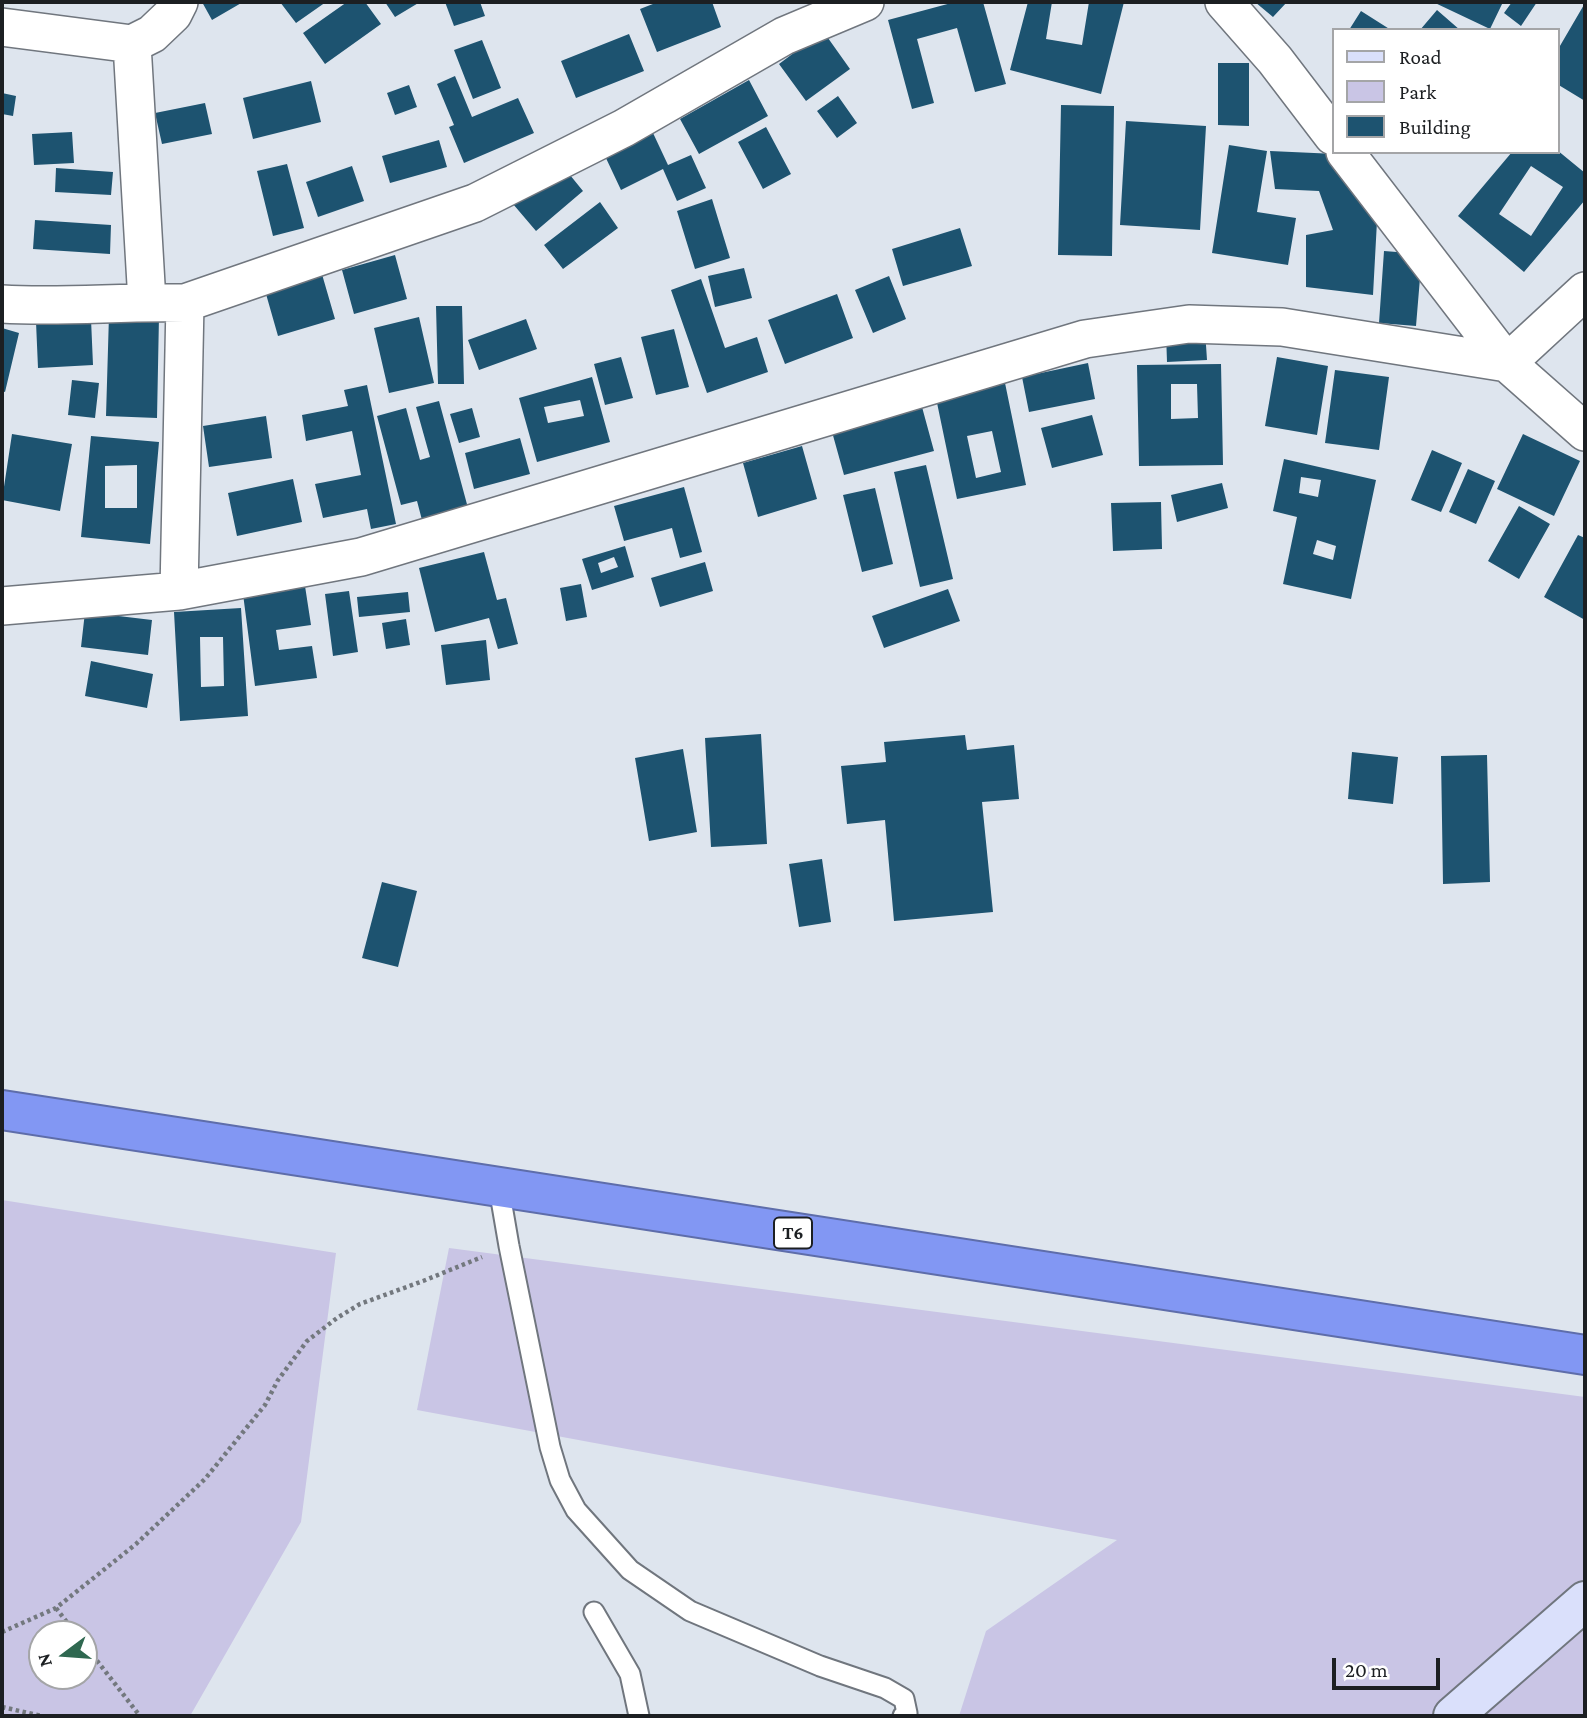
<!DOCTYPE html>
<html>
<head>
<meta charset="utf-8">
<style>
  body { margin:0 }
  #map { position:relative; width:1587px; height:1718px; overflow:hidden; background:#dee5ee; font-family:"Crimson Pro",serif }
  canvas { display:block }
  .frame { position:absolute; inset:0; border:4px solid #1c1f22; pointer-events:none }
  .legend { position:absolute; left:1332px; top:28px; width:228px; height:126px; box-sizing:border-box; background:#fff; border:2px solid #a4a5a7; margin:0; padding:9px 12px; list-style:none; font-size:21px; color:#1c1f22 }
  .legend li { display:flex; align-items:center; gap:14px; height:35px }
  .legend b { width:35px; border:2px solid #a4a5a7 }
  .north { position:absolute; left:28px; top:1620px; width:70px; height:70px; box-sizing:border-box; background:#fff; border:2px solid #a4a5a7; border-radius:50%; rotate:254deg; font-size:19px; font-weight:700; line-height:28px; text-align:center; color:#1c1f22 }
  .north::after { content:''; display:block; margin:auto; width:24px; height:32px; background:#2f6850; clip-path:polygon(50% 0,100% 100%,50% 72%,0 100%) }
  .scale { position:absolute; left:1332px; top:1658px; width:108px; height:32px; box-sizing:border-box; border:4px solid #1c1f22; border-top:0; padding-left:9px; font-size:21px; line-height:24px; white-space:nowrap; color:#1c1f22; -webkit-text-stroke:5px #fff; paint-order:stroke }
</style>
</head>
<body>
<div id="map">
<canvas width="1587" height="1718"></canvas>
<div class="frame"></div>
<ul class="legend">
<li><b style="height:9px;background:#dae0fb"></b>Road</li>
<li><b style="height:19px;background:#c9c5e5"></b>Park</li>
<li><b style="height:19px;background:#1d5370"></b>Building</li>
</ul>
<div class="north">N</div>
<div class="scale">20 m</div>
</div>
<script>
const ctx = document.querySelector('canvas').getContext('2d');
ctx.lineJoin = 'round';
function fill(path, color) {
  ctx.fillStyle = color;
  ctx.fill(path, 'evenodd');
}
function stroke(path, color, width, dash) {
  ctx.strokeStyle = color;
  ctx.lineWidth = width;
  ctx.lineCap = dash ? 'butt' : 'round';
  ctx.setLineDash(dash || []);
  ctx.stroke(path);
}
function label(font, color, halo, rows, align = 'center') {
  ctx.font = font + ' "Crimson Pro",serif';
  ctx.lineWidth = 7;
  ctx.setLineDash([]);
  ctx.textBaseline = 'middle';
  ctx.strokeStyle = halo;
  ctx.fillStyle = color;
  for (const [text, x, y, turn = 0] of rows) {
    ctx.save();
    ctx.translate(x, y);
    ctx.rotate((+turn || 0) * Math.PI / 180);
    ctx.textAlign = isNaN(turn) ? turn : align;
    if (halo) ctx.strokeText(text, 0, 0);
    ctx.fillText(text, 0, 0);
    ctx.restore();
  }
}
fill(new Path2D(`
  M2,1200L336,1253L301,1522L190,1716H2ZM42,1634H84V1676H42Z
  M449,1248L1585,1397V1716H959L986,1631L1117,1540L417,1410Z`), '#c9c5e5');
fill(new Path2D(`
  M202,2H243L212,20Z
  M280,2H326L296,23Z
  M347,2H365L381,24L325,64L303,33Z
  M385,2H420L395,17Z
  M445,2H480L485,16L454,26Z
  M658,2H712L721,27L657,52L640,9Z
  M955,2H983L1006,84L975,92L957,28L917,39L934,103L912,109L888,20Z
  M1028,2H1052L1046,39L1082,45L1089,2H1124L1101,94L1010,70Z
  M1255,2H1287L1273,17Z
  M1433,2H1503L1490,29Z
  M1512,2H1537L1521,26L1504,13Z
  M1585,3V101L1557,84V51Z
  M1437,10L1460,30H1420Z
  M1361,11L1391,30H1349Z
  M823,31L850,69L806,101L779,64Z
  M629,34L644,71L576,98L561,61Z
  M482,40L501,88L473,99L454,50Z
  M1218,63H1249V126L1218,125Z
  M455,76L472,117L518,98L534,133L464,163L449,127L454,125L437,84Z
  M749,80L768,116L699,154L680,119Z
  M311,81L321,122L253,139L243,98Z
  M409,85L417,107L395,115L387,93Z
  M2,93L16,96L13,116L2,114Z
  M838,96L857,123L837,138L817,111Z
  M205,103L212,134L162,144L155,113Z
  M1061,105L1114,106L1112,256L1058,255Z
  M1126,121L1206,126L1200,230L1120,225Z
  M766,127L791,174L763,189L738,142Z
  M72,132L74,163L34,165L32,134Z
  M653,133L668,165L691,155L706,188L677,201L663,169L621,190L605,156Z
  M439,140L447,167L390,183L382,156Z
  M1229,145L1267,151L1257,212L1296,218L1288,265L1212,253Z
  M1557,150L1585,173V200L1524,272L1458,216L1512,152H1557ZM1531,166L1563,187L1531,236L1499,214Z
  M1270,151L1336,154L1377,221L1373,295L1306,287V235L1333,230L1319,191L1275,189Z
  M287,164L304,228L273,236L257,171Z
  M561,164L583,191L536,231L513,204Z
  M352,166L364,201L318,217L306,182Z
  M56,168L113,172L111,195L55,192Z
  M712,199L730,258L695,269L677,211Z
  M600,202L618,228L563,269L544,245Z
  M35,220L111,225L110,254L33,249Z
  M960,228L972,266L903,286L892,249Z
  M1384,251L1422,254L1416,326L1379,323Z
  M395,255L407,299L354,314L342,270Z
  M319,264L335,319L278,336L262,280Z
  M744,268L752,298L715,307L708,276Z
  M889,276L906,319L873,333L855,290Z
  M701,279L725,348L757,337L768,372L707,393L671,290Z
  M837,294L853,338L785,364L768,320Z
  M436,306H462L464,384H438Z
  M109,315L159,316L157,418L106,416Z
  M419,317L434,383L389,393L374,328Z
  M91,319L93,365L38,368L36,322Z
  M526,319L537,349L479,370L468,340Z
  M2,328L19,333L5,392L2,391Z
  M674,329L689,387L656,395L641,337Z
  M1205,330L1207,360L1167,362L1166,333Z
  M621,357L633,398L605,405L594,364Z
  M1277,357L1328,366L1317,435L1265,426Z
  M1088,363L1095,399L1029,412L1022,377Z
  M1221,364L1223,465L1139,466L1137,365ZM1171,384H1197L1198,418L1171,419Z
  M1335,370L1389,377L1379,450L1325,443Z
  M592,377L610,442L537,462L519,398ZM580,400L584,416L548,423L544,407Z
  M72,380L99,383L95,418L68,415Z
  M1005,383L1026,485L957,499L936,398ZM992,431L1001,472L976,478L967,436Z
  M367,385L396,524L371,529L367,509L323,518L315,484L361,475L352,431L306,441L302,415L348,406L344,390Z
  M919,396L934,451L844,475L829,421Z
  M439,401L468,508L422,520L417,501L401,505L377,416L406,408L420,460L430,457L416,407Z
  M472,408L480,437L459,443L450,414Z
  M1092,415L1103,455L1052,468L1041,428Z
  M266,416L272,458L209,467L203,426Z
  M12,434L72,444L60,511L2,500Z
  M1523,434L1580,461L1554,516L1497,489Z
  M91,436L159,442L150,544L81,537ZM137,465V508H105V466Z
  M520,438L530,474L474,489L465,453Z
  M802,446L817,499L758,517L743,463Z
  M1432,450L1462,463L1441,512L1411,500Z
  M1284,459L1376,480L1351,599L1283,584L1297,517L1273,511ZM1301,477L1321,480L1318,497L1299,493ZM1317,540L1336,546L1333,560L1313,554Z
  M926,465L953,579L920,587L894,472Z
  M1468,469L1495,481L1476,524L1449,512Z
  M293,479L302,522L237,536L228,493Z
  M1222,483L1228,508L1177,522L1171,495Z
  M684,487L702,552L680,558L672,528L624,541L614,506Z
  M875,488L893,564L862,572L843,495Z
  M1161,502L1162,549L1113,551L1111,503Z
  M1519,506L1550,524L1519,579L1488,561Z
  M1578,535L1585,538V620L1544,597Z
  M625,546L634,577L592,590L582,559ZM614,557L618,567L601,573L598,563Z
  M484,552L497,600L506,598L518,644L498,649L489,618L435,632L419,568Z
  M705,562L713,591L660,607L651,578Z
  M581,584L587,617L566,621L560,588Z
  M305,586L311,625L276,630L279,650L312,646L317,678L255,686L243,594Z
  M948,589L960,621L884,648L872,616Z
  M349,591L358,652L333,656L325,594Z
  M408,592L410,612L359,617L357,597Z
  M241,608L248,716L180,721L174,612ZM200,637H223L224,686L201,687Z
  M85,612L152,620L148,655L81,647Z
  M406,619L410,645L386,649L382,623Z
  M486,640L490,680L446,685L441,645Z
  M91,661L153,674L147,708L85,696Z
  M761,734L767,844L711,847L705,738Z
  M965,735L967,750L1014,745L1019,799L982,802L993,912L894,921L885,820L847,824L841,766L886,762L884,742Z
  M683,749L697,832L649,841L635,758Z
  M1352,752L1398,757L1393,804L1348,799Z
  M1487,755L1490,882L1443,884L1441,756Z
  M822,859L831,922L799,927L789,864Z
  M382,882L417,891L398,967L362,958Z`), '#1d5370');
const lane = new Path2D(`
  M499,1188L509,1246L550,1447L560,1480L576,1510L630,1570L690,1611L820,1666L885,1688L904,1699L907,1713L903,1716
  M594,1612L630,1674L639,1716`);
const street = new Path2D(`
  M1224,2L1275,60L1333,136
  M2,27L132,44L152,34L173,14L179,2
  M132,44L147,302
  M1345,152L1507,363L1585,432
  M2,304C63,308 124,301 185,303L475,203L624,128L784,36L865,2
  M179,591L185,303
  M2,606L179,591L361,557L1085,339L1189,324L1282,327L1507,363L1585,291`);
const secondary = new Path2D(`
  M1453,1716L1585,1601`);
const highway = new Path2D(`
  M2,1110L1585,1355`);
stroke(lane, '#70767e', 23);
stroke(street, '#70767e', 40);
stroke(secondary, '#70767e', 42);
stroke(highway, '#5e6daa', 42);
stroke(new Path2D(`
  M56,1608L76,1634
  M2,1632L56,1608L136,1544L205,1479L265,1405L278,1380L307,1341L337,1318L360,1304L423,1281L482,1257
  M84,1644L140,1716
  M2,1707L42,1716`), '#73787e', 4.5, [3.5, 3.5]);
stroke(lane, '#fff', 19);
stroke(street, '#fff', 37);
stroke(secondary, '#dae0fb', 38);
stroke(highway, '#8297f3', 38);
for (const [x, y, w] of [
  [793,1233,38]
]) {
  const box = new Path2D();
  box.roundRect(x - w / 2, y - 15.5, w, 31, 5);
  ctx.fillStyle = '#fff';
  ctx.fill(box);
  stroke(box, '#1c1f22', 2);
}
label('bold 19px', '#1c1f22', null, [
  ["T6",793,1233]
]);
</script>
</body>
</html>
